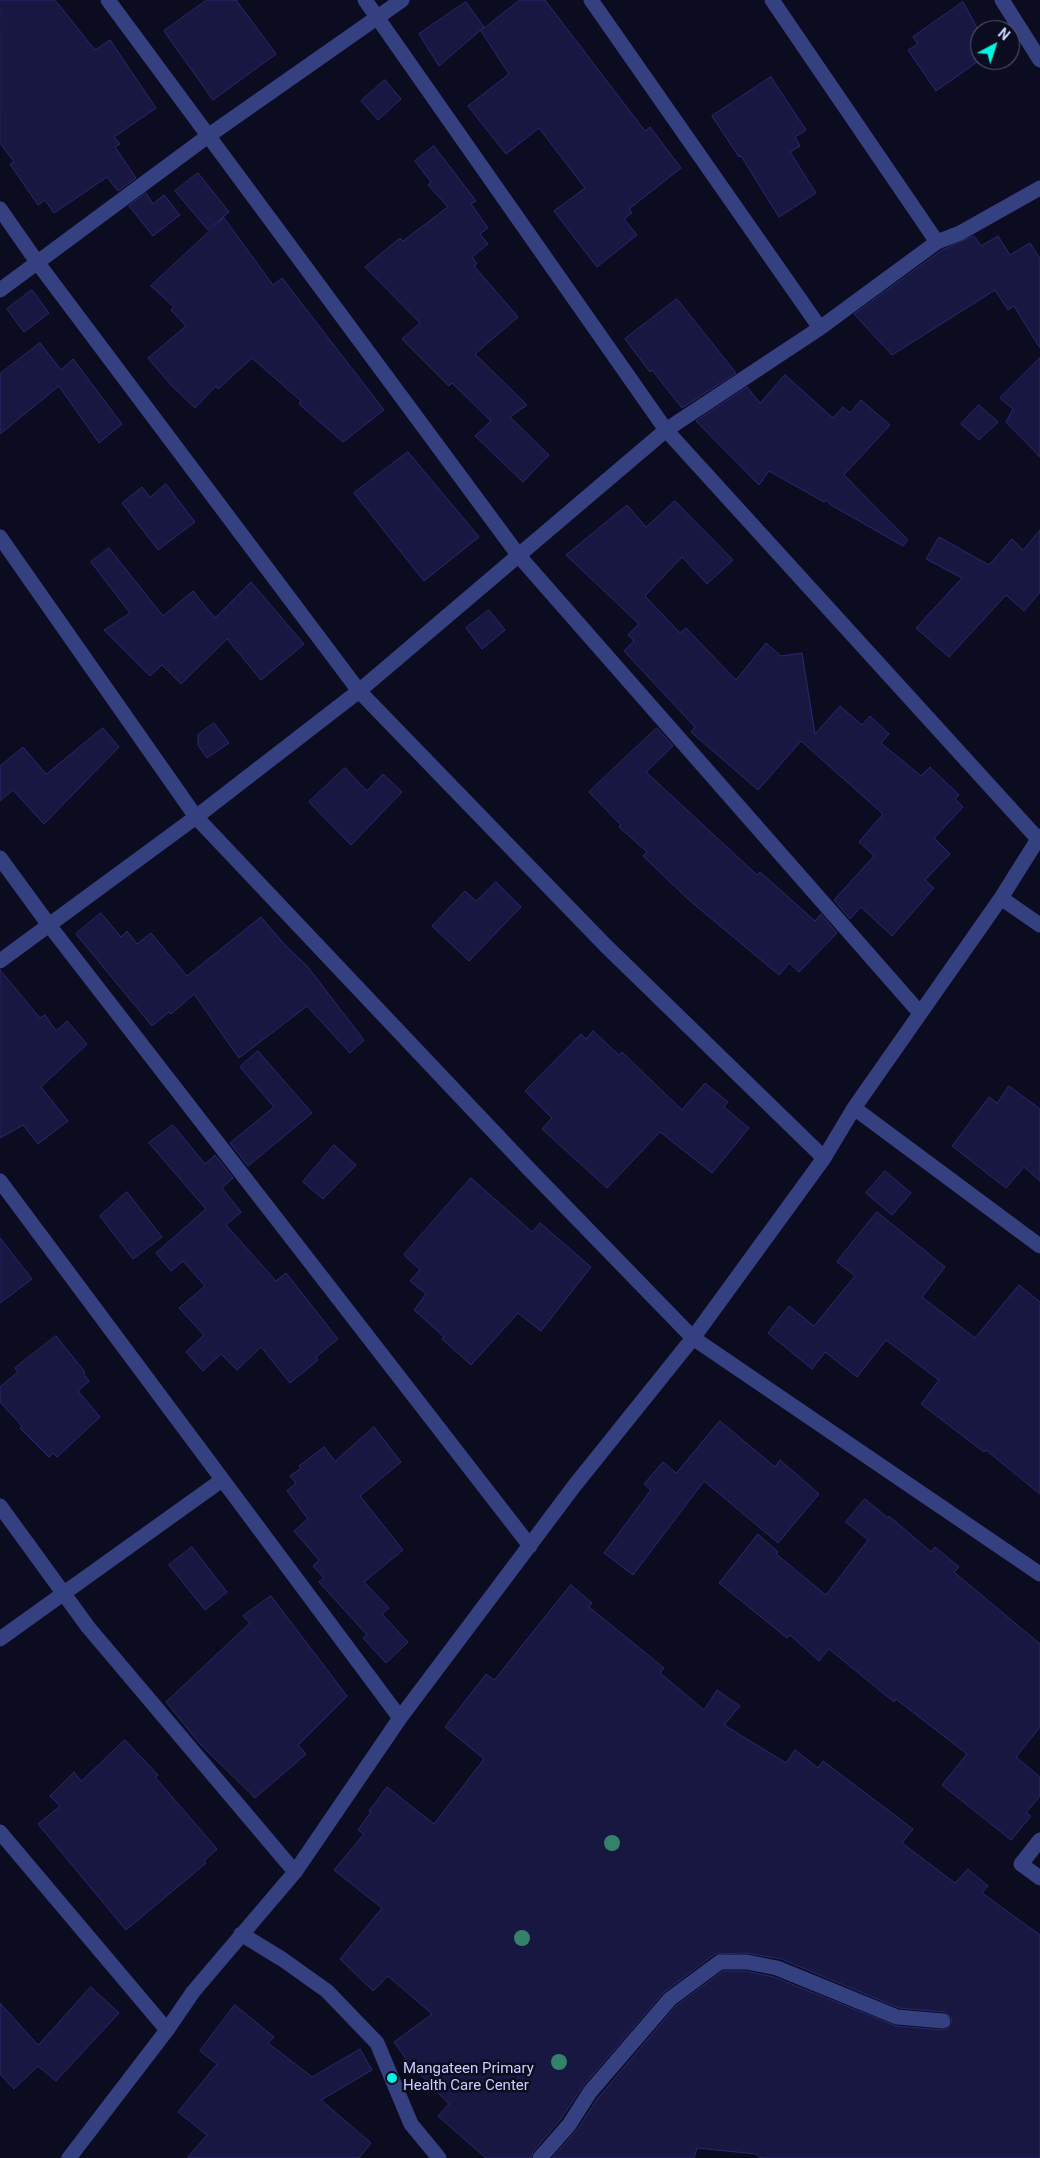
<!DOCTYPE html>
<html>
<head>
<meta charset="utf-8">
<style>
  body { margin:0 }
  #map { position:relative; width:1040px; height:2158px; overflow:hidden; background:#0c0c20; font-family:Roboto,sans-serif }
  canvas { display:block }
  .north { position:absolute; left:970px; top:20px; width:50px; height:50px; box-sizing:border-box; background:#0c0c20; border:1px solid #585a79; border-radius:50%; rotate:40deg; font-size:14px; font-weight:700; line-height:20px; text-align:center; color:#cbcfff }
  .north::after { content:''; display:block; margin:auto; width:18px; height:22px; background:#00f6e2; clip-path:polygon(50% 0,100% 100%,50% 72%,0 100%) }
</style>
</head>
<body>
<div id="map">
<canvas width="1040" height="2158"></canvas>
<div class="north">N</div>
</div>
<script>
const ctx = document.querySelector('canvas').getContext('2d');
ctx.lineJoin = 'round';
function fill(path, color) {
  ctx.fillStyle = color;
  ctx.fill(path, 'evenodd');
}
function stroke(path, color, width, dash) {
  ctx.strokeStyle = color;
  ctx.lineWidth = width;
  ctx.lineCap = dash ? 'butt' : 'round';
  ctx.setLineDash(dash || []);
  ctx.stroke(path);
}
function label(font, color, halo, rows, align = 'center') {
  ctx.font = font + ' Roboto,sans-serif';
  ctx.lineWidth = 5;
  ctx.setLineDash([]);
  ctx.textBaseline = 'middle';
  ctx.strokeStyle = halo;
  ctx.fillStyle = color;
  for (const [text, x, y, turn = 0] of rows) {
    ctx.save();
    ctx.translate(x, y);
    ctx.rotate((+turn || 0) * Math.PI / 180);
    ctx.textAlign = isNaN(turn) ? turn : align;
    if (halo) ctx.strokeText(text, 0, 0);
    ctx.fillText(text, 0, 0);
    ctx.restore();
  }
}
const building = new Path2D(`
  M0,0H55L95,50L110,40L156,108L114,137L120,144L115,147L136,178L118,191L107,177L54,213L45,200L38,205L10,164L14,162L0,143Z
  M207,0H236L276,54L213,100L164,31Z
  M520,0H545L645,131L650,127L681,168L629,209L632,213L624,219L637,235L597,267L554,211L585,188L539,128L506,154L468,106L509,74L481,31Z
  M466,2L484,27L439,66L419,34Z
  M963,2L980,33V60L936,91L908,50L918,44L913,37Z
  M771,77L806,130L795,137L800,146L790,152L816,193L779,217L741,156L739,157L712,116Z
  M385,80L401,99L378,120L361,101Z
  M434,146L476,201L471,204L488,228L480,234L488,244L472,257L477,264L474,266L518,317L475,354L527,405L510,417L549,455L523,482L475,436L491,421L452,383L449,386L402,339L420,323L365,267L400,238L403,241L448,207L428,185L431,182L415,161Z
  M198,173L229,212L208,230L175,191Z
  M146,193L153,204L164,195L180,215L153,236L129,206Z
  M224,218L273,285L282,278L384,410L343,442L299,404L301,401L252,358L218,389L216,386L195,408L171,385L148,358L186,326L171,310L174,307L151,286Z
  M974,236L981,246L998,236L1010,255L1030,243L1040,259V348L1014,306L1008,310L995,290L892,355L854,314L942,250Z
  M32,290L49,313L24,332L7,309Z
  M677,299L736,373L682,408L652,370L650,372L625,339Z
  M40,343L61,370L73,359L122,424L99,443L59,386L0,434V374Z
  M1040,358V457L1006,422L1013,409L1000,398Z
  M785,375L833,418L843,407L850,413L861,400L890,425L844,475L908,540L903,546L831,505L826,500L824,502L769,471L759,485L696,421L747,387L760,403Z
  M979,405L998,422L979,440L961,424Z
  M408,452L479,537L424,581L354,493Z
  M166,484L195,522L158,550L122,503L142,487L150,497Z
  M675,501L733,560L707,584L682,557L645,596L680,633L686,628L736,680L766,643L781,656L802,653L815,734L840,706L862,725L870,716L889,734L881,743L921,776L930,767L959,795L955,799L963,807L934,838L950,854L925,880L934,888L892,936L861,907L850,919L834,900L874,856L859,842L883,814L801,741L758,790L691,732L695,727L624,651L634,641L628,635L639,624L566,555L627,505L646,527Z
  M1040,530V592L1024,611L1006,595L949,657L916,628L962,578L926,559L939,537L989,565L1012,539L1023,550Z
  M109,548L163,616L193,591L215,618L251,582L304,644L261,680L227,639L181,684L162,665L150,676L104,630L130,613L91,562Z
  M489,610L505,630L482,649L466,628Z
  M214,723L229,743L207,758L198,745V735Z
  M103,728L119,747L44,824L13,790L0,801V766L23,747L46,774Z
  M657,728L673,746L646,772L757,875L760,872L815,921L821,914L837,933L799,972L789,963L779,975L689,900L643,856L647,852L619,827L621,825L589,792Z
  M345,768L367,791L383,774L402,792L351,845L309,802Z
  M496,882L521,907L469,961L432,926L465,891L476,901Z
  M101,913L121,937L127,931L137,944L151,933L187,976L261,917L285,945L307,966L364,1040L350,1053L307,1006L239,1058L194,994L171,1014L169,1012L152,1026L76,934Z
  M0,970L40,1018L45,1015L56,1031L67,1021L87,1044L41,1087L68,1121L38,1144L23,1125L0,1138Z
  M593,1031L619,1055L622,1052L682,1110L705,1083L728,1102L724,1107L749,1128L712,1173L660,1132L607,1188L542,1129L552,1118L525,1091L581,1034L586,1039Z
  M258,1051L312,1113L248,1166L230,1143L274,1107L240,1067Z
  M1009,1086L1040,1109V1181L1024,1167L1006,1188L952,1146L989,1097L997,1103Z
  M173,1125L205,1164L215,1155L233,1178L222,1188L241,1212L226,1225L276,1281L286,1273L338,1339L316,1357L318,1360L290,1383L261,1347L237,1370L221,1354L203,1371L186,1352L204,1335L179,1308L205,1286L183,1261L171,1271L156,1253L206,1209L149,1143Z
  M334,1145L356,1165L323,1199L303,1182Z
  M885,1171L911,1193L892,1215L866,1193Z
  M471,1178L532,1232L540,1223L591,1267L541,1331L518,1313L471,1365L442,1339L444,1337L414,1310L426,1294L410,1281L420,1270L404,1255Z
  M127,1192L162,1237L133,1259L100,1216Z
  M877,1212L945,1267L922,1297L975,1338L1019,1285L1040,1302V1494L986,1450L984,1452L921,1404L939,1380L886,1340L857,1377L825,1352L812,1369L768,1333L789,1306L814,1326L855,1276L837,1262Z
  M0,1238L32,1279L0,1303Z
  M56,1336L85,1372L83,1373L89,1381L78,1391L100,1417L57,1457L53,1453L49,1457L20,1428L22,1426L0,1402V1387L18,1372L15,1368Z
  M720,1421L775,1467L780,1460L819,1494L778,1543L704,1481L633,1575L604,1553L651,1490L644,1484L663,1462L676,1473Z
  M374,1427L401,1462L360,1496L403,1550L364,1582L389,1608L382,1614L408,1642L386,1663L363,1638L367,1635L319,1582L324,1578L313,1566L319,1560L294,1531L308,1519L287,1491L296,1483L290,1476L301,1468L299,1466L324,1447L335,1461Z
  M865,1499L888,1518L889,1516L931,1552L935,1547L959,1567L954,1572L1040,1644V1727L1016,1757L1040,1777V1796L1026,1813L1031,1816L1011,1840L942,1785L967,1754L896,1699L894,1702L829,1649L819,1661L790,1635L787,1638L719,1583L758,1534L778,1552L776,1554L826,1595L868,1540L846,1522Z
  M192,1547L227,1592L205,1610L169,1565Z
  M571,1585L592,1603L589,1607L664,1668L660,1673L704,1710L717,1690L740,1706L724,1725L786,1763L795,1750L818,1768L823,1761L913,1829L902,1843L955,1883L968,1869L988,1886L982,1893L1040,1935V2158H761L756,2154L697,2148L694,2158H552L577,2130L598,2098L676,2006L723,1971H746L774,1977L896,2026L943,2030L947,2029L952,2022L951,2017L944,2012L899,2008L781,1959L747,1953L715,1954L663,1993L583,2086L561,2119L533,2152L531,2158H486L438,2116L449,2104L410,2064L394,2042L432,2014L388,1976L373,1991L340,1959L382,1908L334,1870L364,1834L358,1830L371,1812L369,1811L387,1787L434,1824L484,1759L445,1727L486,1674L494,1680Z
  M271,1596L347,1696L298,1745L306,1754L255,1798L200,1744L166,1702L250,1623L243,1616Z
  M125,1740L158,1775L155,1777L217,1849L204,1861L206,1863L126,1930L38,1824L60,1806L50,1796L74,1772L81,1781Z
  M91,1987L119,2013L56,2081L38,2066L14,2089L0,2074V2003L38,2045Z
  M235,2005L274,2037L268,2043L312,2077L360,2049L372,2070L321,2100L371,2143L359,2158H187L207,2135L178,2112L217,2064L200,2051Z`);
fill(building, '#181742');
stroke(building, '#2a296f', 1);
stroke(new Path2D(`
  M108,0L519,556L920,1013
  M365,0L666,430L1038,839
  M591,0L820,328
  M772,0L937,242
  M1002,0L1040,60
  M0,209L37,262L359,691L605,945L824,1158
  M0,290L208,136L402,0
  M0,537L196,817L528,1168L693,1338L1040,1574
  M0,858L49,925L530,1546
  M1001,898L1040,925
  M0,961L196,817L359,691L666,430L820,328L937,242L960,233L1040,188
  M854,1108L1040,1246
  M0,1181L400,1718
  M0,1506L88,1627L295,1872
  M0,1639L222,1480
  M0,1832L167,2030
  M1040,1840L1021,1864L1040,1878
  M241,1934L282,1959L327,1991L377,2043L411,2124L439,2158
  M69,2158L167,2030L193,1992L295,1872L400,1718L575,1485L693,1338L824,1158L854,1108L1001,898L1040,836
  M540,2158L569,2125L590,2092L670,1999L720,1962H747L777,1968L897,2017L943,2021`), '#354081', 15);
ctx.fillStyle = '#348269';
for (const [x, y] of [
  [612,1843],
  [522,1938],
  [559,2062]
]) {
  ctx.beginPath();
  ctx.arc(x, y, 8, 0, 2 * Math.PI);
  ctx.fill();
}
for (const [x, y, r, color] of [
  [392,2078,6,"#00f6e2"]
]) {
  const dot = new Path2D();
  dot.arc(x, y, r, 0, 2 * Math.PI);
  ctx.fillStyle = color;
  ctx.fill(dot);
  stroke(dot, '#0c0c20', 2);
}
label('15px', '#cbcfff', '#0c0c20', [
  ["Mangateen Primary",403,2069],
  ["Health Care Center",403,2086]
], 'left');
</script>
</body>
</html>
